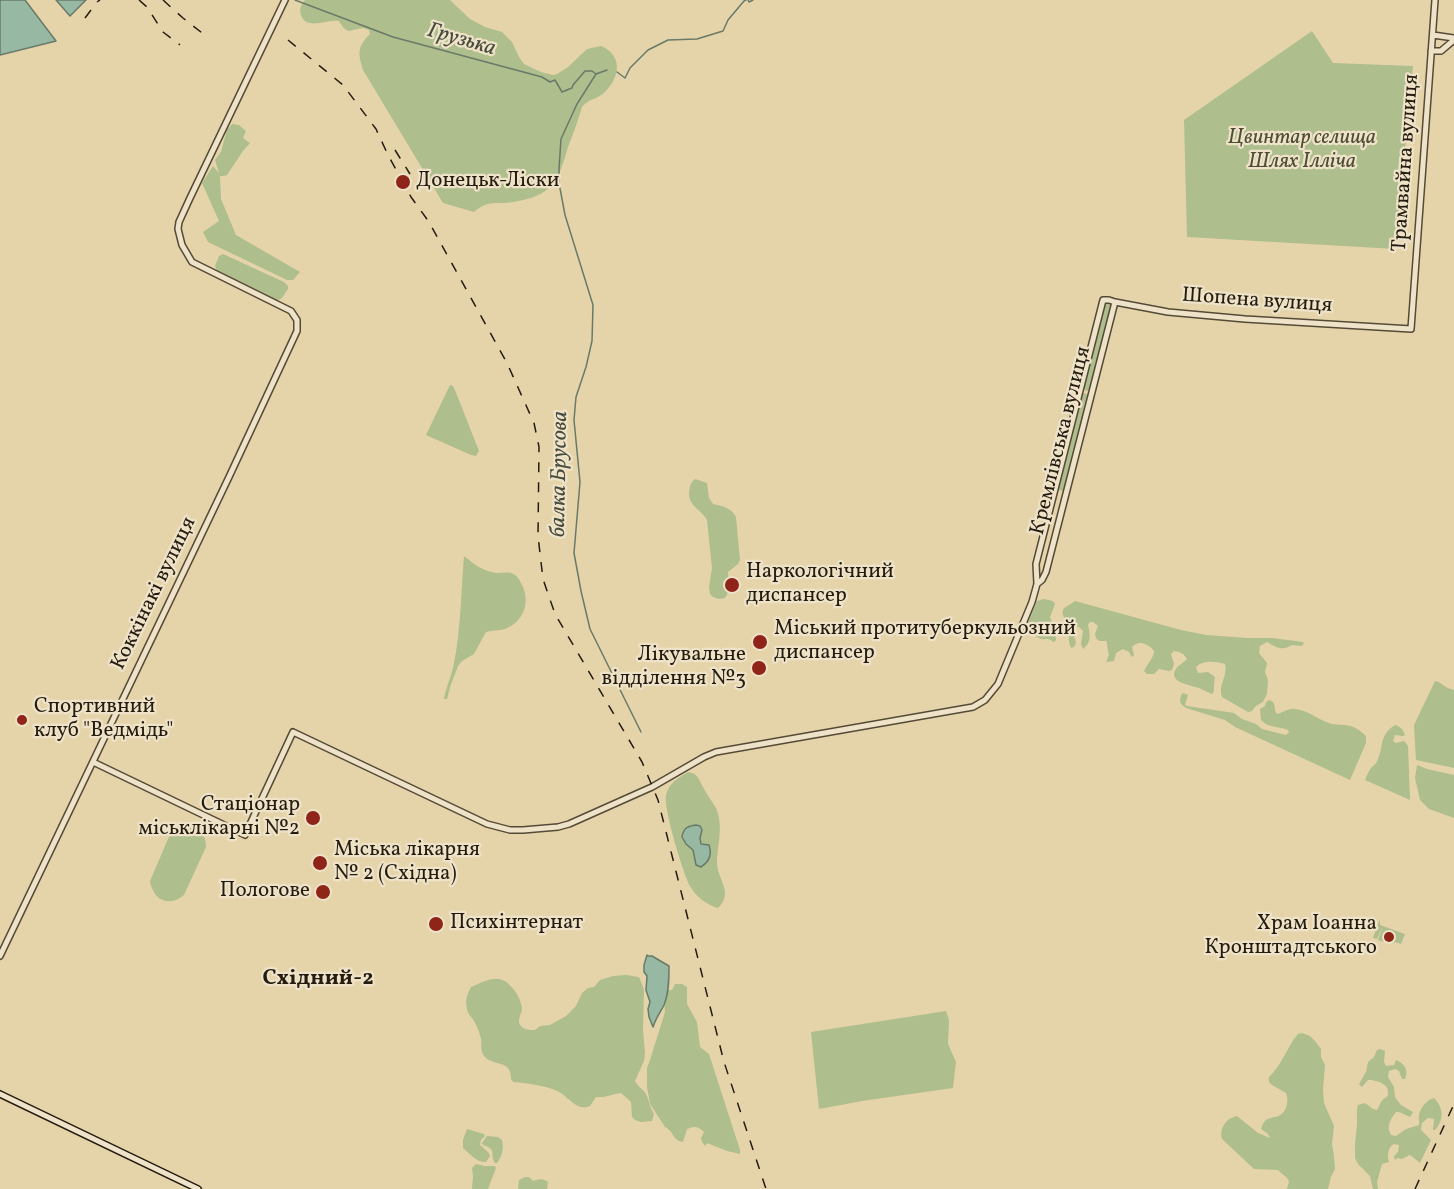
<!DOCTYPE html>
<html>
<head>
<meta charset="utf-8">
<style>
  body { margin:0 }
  canvas { display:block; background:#e5d4aa }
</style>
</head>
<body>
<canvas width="1454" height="1189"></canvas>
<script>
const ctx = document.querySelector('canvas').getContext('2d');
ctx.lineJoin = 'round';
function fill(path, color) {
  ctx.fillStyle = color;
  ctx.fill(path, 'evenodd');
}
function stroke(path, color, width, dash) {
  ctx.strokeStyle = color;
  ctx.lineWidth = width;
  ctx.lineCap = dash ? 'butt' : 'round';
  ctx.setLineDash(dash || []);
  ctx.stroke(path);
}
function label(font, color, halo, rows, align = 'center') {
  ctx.font = font + ' Vollkorn,serif';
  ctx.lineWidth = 4.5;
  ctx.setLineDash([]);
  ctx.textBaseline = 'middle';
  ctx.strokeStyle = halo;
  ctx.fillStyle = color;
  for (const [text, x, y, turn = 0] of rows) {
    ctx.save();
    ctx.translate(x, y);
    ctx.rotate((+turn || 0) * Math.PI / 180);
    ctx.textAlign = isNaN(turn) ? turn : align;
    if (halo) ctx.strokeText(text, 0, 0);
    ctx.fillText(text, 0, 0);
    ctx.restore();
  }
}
fill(new Path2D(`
  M305,0H450L470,19L485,27L502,32L512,42L519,57L524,64L541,72L553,75L557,74L568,67L587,49L601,46C623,55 620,77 605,92C597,100 591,97 582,107C578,121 573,134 568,147C558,182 552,196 513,202C496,205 489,199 474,212L443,203L363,70C358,53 357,47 370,34L369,30C354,23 350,41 339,21C328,19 306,31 301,15C299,9 301,5 305,0Z
  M1312,31L1333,63L1413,66L1396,249L1187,237L1184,120Z
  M232,124L239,125L246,131L243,138L250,143L243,151L227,175L224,176H220L221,199L236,235L300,272L293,280H287L208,242L203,232L219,221L202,183L213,166L219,173L215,160L221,152L227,130Z
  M223,254L284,282L288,286V289L282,298L277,301L218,273L215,266L219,256Z
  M1106,303L1111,304V306L1090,389L1087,391L1085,390L1084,387L1104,305Z
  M450,385L453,386L455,390L479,451L476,456L471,455L426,435Z
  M1084,393L1088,395V397L1065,489L1062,491L1057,489L1081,395Z
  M695,479L707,483L709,498L713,504C722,506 732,508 736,517L740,560L738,564L728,572L729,584L727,595L725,598L719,599L713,597L710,594L709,587L712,568L707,520C702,510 688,506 689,492C690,486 690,483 695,479Z
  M464,556C474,564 484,572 497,573C501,573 507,572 511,573C518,575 520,581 523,587C530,604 523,622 505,629C499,631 492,630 486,632L474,654L462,661L458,666L450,687L447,699H444C446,687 452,675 454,663C461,628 461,591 464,556Z
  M1044,599L1053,601L1055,604L1050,617L1055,629L1056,640L1054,642C1046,637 1048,640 1041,639C1038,638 1029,632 1025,630L1037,601Z
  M1075,601L1181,630L1206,635L1248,638H1272L1303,642L1304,644L1301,646L1292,645C1282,651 1277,648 1267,642L1260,646L1259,653L1267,663L1265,672L1268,680L1267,694L1263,702L1256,706L1252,711L1248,712L1222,697C1218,684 1228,677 1225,664C1216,661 1202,660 1196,667L1198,673L1208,672L1215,677L1214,685V691L1212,694C1209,693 1206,691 1203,690C1196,685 1166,684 1176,669C1179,664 1184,663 1187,659C1183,653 1181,652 1174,651L1171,654L1174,664L1172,670L1169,671L1159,669L1154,674H1147L1144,671C1147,664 1154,658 1154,651C1149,644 1139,639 1132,647L1134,655L1133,657L1131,656L1129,652L1123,649L1116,653L1114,661L1106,662L1109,655C1107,650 1108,644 1106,641H1099L1096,638L1095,634L1098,626L1093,622H1090L1088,625C1090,635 1092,642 1083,649L1081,644L1083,631L1079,627L1074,626L1073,632L1076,643L1074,647L1071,648C1067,639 1070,632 1067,623C1066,619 1061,615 1063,610C1065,606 1072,604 1075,601Z
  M1435,681C1442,682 1444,688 1454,690V768L1416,760L1414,725Z
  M1183,693L1188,695L1185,705L1187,706L1234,713L1242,719L1256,724L1262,729L1286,735L1289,732L1288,730C1279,726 1268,728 1261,720L1260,709L1265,706L1266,702L1269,700C1277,702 1273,709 1277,714C1283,713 1288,708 1295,709C1308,711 1311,715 1322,720C1340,730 1348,718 1366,736V743L1350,780L1235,727L1225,720L1186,708L1181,704L1180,701L1181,695Z
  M1395,725C1400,726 1403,729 1405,735L1403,736L1395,735L1393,741L1396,743L1404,741L1408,746L1410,800L1365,780C1367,775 1369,770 1372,767C1376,763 1376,764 1378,759C1384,745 1379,735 1395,725Z
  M1417,765L1427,769L1454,775V818L1429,809L1420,800L1415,778Z
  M688,772C698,773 699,780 703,787C707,795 712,801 716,808C724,826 717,845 717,864C718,880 734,893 718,908C707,905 696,897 690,886C683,873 663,807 666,795C669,783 678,778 688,772Z
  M187,824C199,827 206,834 206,847L184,895C169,908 153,900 150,881L171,832L176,827Z
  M1380,919V925L1405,934L1401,944L1395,942L1394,943L1391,942L1395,937V933L1391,931H1387L1384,936L1383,942L1378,940L1383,926L1377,939L1373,938Z
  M626,975L639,977L642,984L644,990L643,1030L645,1053L644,1061L635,1081C638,1087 643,1089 646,1094C649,1100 650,1108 654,1114L652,1121L641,1122L635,1120L632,1117L631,1102L621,1093C612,1094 605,1098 596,1097L590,1106C577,1111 571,1100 561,1093C550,1086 526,1083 513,1082L511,1079C511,1059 495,1067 485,1057C480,1052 482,1046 481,1039C480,1034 477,1026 474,1021C472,1017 468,1015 467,1009C465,1001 467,994 471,987C489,979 501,972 514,990C518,994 521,1002 522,1008C522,1014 516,1021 521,1026C524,1030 530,1030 535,1030L540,1026L550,1025L566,1016L576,1006L582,993L588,988L594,987L600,980L613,976Z
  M675,984H682L687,987V1004L697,1022L700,1047L709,1054L740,1150V1154L727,1151L707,1143L705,1146L702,1142L701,1138L704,1132C698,1126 694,1126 687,1129L683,1142C672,1140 674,1131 665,1127L650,1104L647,1087V1068L650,1060L665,1012L664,1002L667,990H672Z
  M946,1011L949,1020L948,1044L956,1062L953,1088L862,1101L819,1109L811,1032Z
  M1302,1033L1310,1036L1316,1042L1321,1049V1057L1325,1065L1323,1090L1324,1103L1334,1126L1332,1144L1334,1156L1335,1169L1331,1177L1328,1189H1287L1289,1182L1287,1178L1278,1170L1254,1169L1222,1139C1219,1129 1226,1118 1237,1116L1258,1133L1270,1138L1268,1134L1261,1129C1262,1125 1263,1123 1266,1120C1270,1117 1275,1118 1280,1115C1287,1111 1289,1101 1286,1093L1272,1085L1269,1082V1077C1282,1065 1287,1047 1298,1034Z
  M1380,1049L1385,1051L1384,1062L1386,1066L1394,1065L1396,1060C1404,1063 1409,1070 1405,1079H1402L1399,1071L1395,1069L1389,1071L1388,1077L1394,1087L1395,1097L1397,1100L1401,1105L1413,1112L1410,1117L1399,1112H1396C1390,1120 1386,1126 1391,1135L1396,1136L1406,1129L1419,1125C1420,1122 1418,1119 1419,1115C1420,1108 1428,1099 1434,1098C1444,1108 1444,1120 1435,1130H1433L1434,1119L1428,1118L1422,1123L1421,1130L1431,1140L1420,1163L1410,1155L1402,1159L1398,1158L1395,1160L1394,1156L1398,1152L1399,1145L1394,1144C1388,1147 1387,1155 1389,1162L1382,1164L1377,1182L1378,1189H1373L1370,1176L1358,1164L1355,1158V1144L1357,1124V1108L1358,1105L1365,1103L1373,1109L1377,1110C1379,1107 1380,1103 1382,1101C1385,1096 1388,1099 1388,1093C1389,1083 1375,1080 1368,1080L1362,1087L1359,1084L1366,1072L1368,1062L1374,1057L1377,1050Z
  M467,1129L484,1134L485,1136L481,1140L480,1145L489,1153L490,1156L486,1162C476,1162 470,1154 463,1148V1140Z
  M487,1136L498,1137L502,1140C504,1148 502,1157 497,1163H495C489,1154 498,1150 483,1145L482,1143Z
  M476,1164L485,1166H495L496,1168L488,1189H472V1188L473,1176L472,1168Z
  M525,1177H529L533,1181C540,1179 543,1178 548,1182L547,1189H518L519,1180Z`), '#aebe8d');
const water = new Path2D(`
  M0,0H25L56,41L0,55Z
  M56,0H86L70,16Z
  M696,825L700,826L702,830L700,838L701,844L709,845C712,854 709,862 701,867L696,865L693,850L686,844L682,837C683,828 688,826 696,825Z
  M647,955L648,956H652L669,966C669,978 669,993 664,1005C660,1013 656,1018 653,1027L649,1017L648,1009L650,1002L646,990L647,976L644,972V965Z`);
fill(water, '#97b9a4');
stroke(water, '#697a68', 1.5);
stroke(new Path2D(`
  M295,0L393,37L542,77L550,82L555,80L562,92L572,88L573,85L585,71H592L596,74L607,70
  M748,0L749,2L753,0
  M617,72L625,78L630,68L648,50L668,40L697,39L723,31L728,20L744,1L746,0
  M596,74L577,104L561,139L559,169V183L565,215L593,305L592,341L586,367L576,397L574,420L580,482L574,553L581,591L590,629L641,732`), '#697a68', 1.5);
const tertiary = new Path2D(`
  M1433,35L1454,38
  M1431,51H1441L1454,40
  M1037,584L1042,580L1046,572L1115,302
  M93,762L245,835L293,732L487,824L510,830H523L558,827L569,824L652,787L704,757L716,752L973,707L985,700L998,684L1032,602L1037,584L1036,564L1103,300H1109L1115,302L1168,312L1245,319L1411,329L1435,0
  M0,956L229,477L297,331V320L291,311L192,262L182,245L178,229L179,222L190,198L285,0`);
const secondary = new Path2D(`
  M0,1094L198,1189`);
stroke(tertiary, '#554a36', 8);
stroke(secondary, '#251c0f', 8);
stroke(tertiary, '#eee3c8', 5);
stroke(secondary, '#eee3c8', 5);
stroke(new Path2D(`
  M139,0L147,7L163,32L180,45
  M163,0L183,18L206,36
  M85,18L97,2L100,0
  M288,40L343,85L376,129L388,155L411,197L429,222L507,363L534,423L539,447L538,536L543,579L555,614L642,762L658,800L724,1062L766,1189
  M395,150L410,174
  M1415,1189L1454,1104`), '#251c0f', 1.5, [10, 10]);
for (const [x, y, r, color] of [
  [403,182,8,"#8f2418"],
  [732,585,8,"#8f2418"],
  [760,642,8,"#8f2418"],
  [759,668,8,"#8f2418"],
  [22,720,6,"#8f2418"],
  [313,818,8,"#8f2418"],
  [320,863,8,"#8f2418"],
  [323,892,8,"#8f2418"],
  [436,924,8,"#8f2418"],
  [1389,937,6,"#8f2418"]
]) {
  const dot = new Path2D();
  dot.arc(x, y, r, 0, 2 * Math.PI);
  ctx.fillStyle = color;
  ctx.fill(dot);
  stroke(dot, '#eee3c8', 2);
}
label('italic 21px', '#4e4d35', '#eee3c8', [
  ["Цвинтар селища",1302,139],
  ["Шлях Ілліча",1302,163]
]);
label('21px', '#251c0f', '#eee3c8', [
  ["Трамвайна вулиця",1407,163,-86],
  ["Шопена вулиця",1257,302,4],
  ["Кремлівська вулиця",1062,441,-76],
  ["Коккінакі вулиця",155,594,-64]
]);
label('21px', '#251c0f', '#eee3c8', [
  ["Донецьк-Ліски",416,182],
  ["Наркологічний",746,573],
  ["диспансер",746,597],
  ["Міський протитуберкульозний",774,630],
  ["диспансер",774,654],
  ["Лікувальне",746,656,"right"],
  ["відділення №3",746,680,"right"],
  ["Спортивний",34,708],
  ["клуб \"Ведмідь\"",34,732],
  ["Стаціонар",300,806,"right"],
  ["міськлікарні №2",300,830,"right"],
  ["Міська лікарня",334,851],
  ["№ 2 (Східна)",334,875],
  ["Пологове",310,892,"right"],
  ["Психінтернат",450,924],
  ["Храм Іоанна",1377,925,"right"],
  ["Кронштадтського",1377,949,"right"]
], 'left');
label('italic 22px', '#474b3c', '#eee3c8', [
  ["Грузька",461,41,16],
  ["балка Брусова",561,474,-89]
]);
label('bold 22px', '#251c0f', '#eee3c8', [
  ["Східний-2",318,980]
]);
</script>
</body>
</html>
